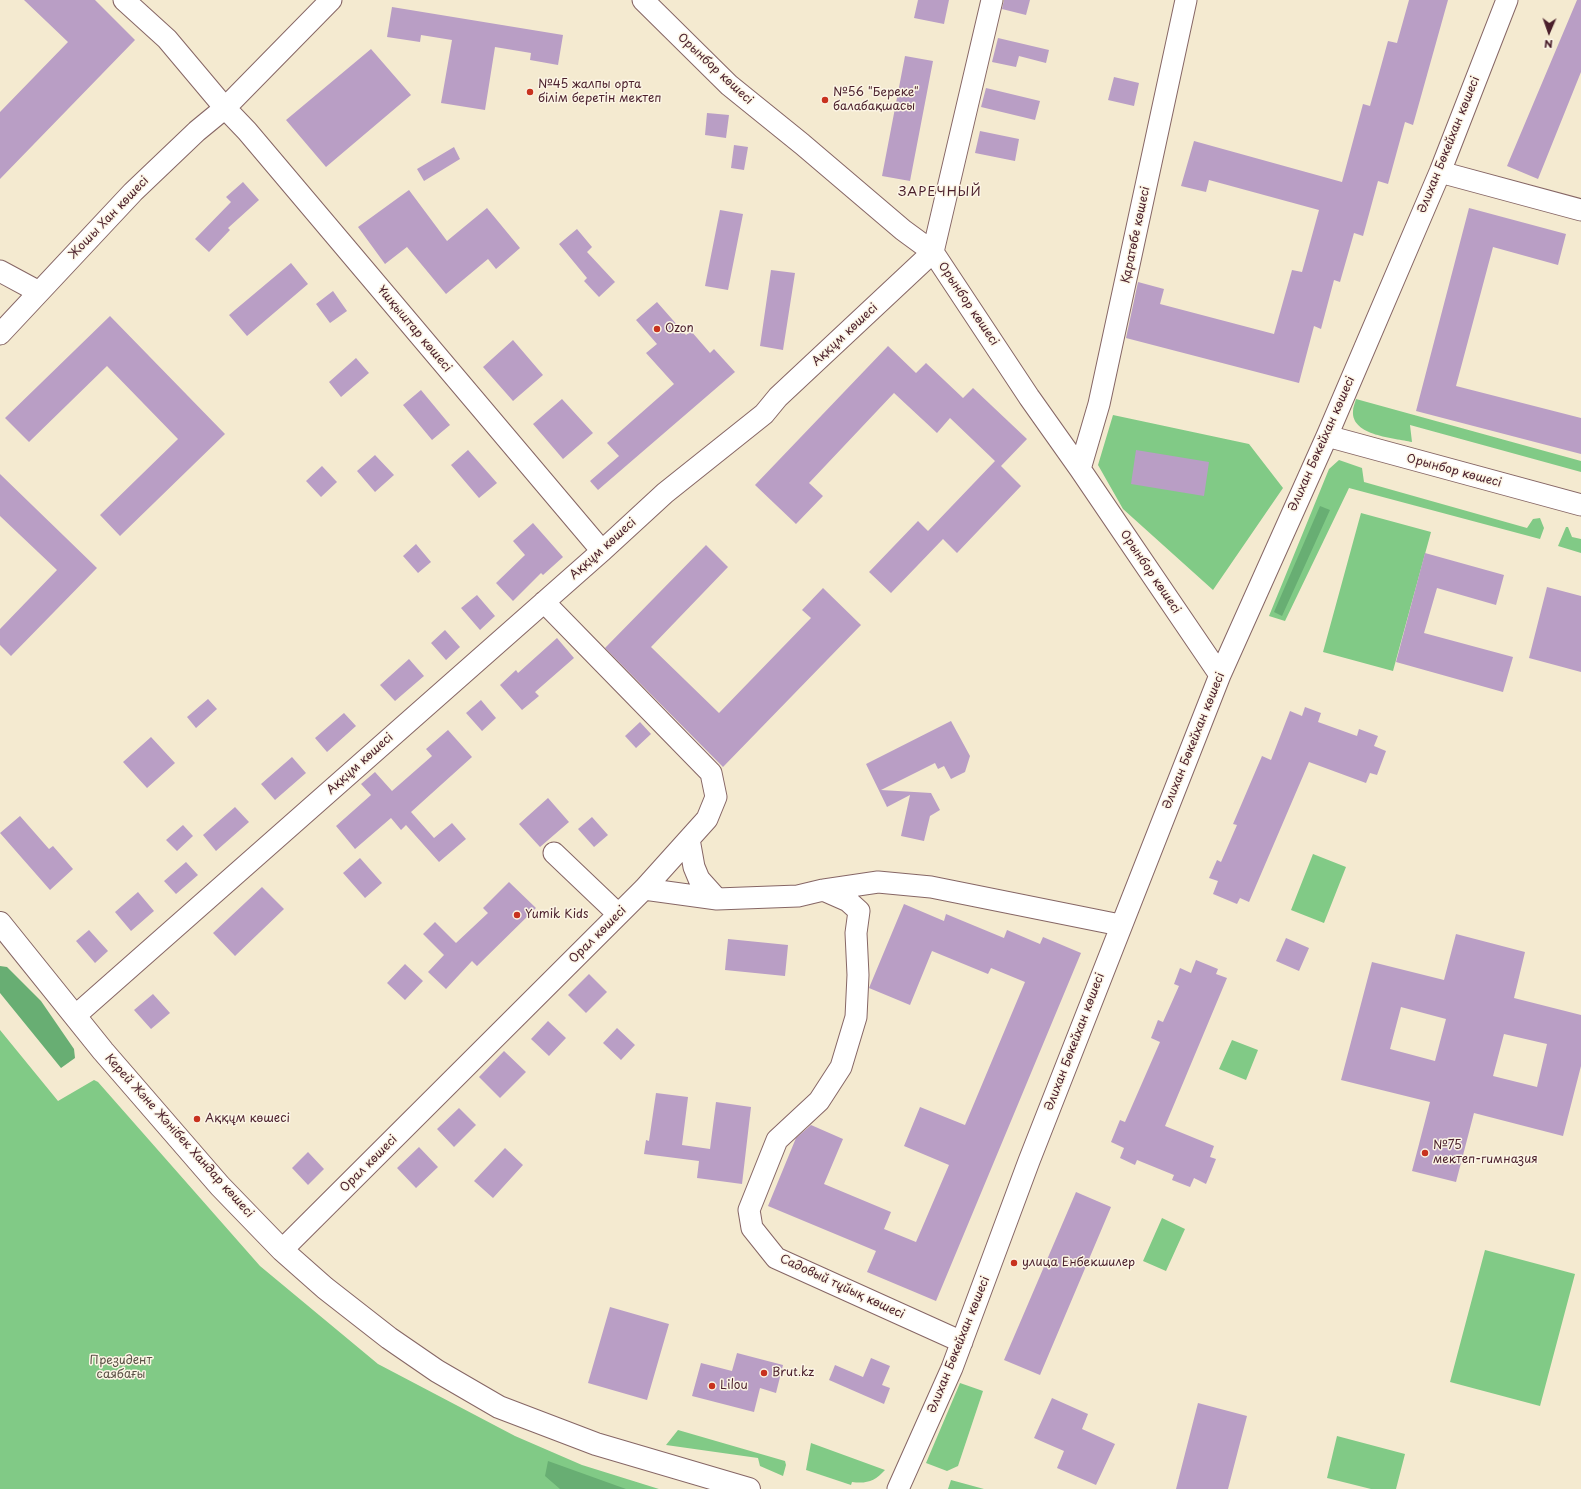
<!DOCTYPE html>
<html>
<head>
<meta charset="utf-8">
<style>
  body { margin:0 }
  #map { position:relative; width:1581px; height:1489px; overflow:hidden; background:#f4ead0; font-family:"Playpen Sans",sans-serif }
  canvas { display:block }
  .north { position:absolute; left:1529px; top:12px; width:40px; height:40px; -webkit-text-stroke:3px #fcf5e5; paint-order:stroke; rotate:182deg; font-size:11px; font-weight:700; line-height:16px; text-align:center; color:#4a1f2b }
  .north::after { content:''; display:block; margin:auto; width:14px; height:18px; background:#4a1f2b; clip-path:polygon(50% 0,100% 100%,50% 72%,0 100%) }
</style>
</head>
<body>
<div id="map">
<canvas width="1581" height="1489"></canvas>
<div class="north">N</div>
</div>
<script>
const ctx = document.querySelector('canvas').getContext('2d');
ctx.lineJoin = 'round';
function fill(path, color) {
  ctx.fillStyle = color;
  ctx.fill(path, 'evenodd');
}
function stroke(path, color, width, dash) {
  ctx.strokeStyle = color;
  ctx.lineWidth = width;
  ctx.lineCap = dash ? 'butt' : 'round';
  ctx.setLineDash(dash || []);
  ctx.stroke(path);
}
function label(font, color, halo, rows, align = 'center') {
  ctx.font = font + ' "Playpen Sans",sans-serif';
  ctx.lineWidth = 3;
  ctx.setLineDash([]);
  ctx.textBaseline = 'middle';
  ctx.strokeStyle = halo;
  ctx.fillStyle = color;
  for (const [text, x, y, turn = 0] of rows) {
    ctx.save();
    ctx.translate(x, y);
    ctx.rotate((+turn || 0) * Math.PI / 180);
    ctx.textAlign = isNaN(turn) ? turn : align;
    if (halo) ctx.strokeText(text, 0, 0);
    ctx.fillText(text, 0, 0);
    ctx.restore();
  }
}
fill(new Path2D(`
  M1356,399L1581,461V472L1410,425L1412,442C1395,438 1351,436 1353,411C1353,407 1355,403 1356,399Z
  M1113,415L1249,444L1283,488L1213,590L1123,509L1098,465Z
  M1339,460L1362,468L1364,482L1527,528L1533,519L1540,518L1544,528L1540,539L1349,488L1285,621L1269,616L1329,469Z
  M1361,513L1431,532L1393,671L1323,652Z
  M1566,527H1568L1572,537L1581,539V553L1558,546Z
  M1313,854L1346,867L1324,923L1291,910Z
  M0,1030L58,1101L94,1080L98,1082L260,1266L378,1364L515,1436L582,1465L659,1489H0Z
  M1232,1040L1258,1050L1246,1080L1219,1069Z
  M1162,1218L1185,1229L1166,1271L1143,1261Z
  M1485,1250L1575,1274L1540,1406L1450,1382Z
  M960,1383L983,1391L958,1466L947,1471L926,1463Z
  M678,1430L785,1461L786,1465L783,1476L760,1466L758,1458L666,1445Z
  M1337,1436L1405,1454L1396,1489H1371L1327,1478Z
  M811,1443L885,1470C875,1481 867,1484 852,1482L851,1485L806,1470Z
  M951,1480L984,1489H948Z`), '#81ca86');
fill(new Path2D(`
  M1320,506L1330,510L1282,616L1274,612Z
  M0,966L7,967L41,1001L74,1049L75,1058L61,1068L0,993Z
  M548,1461L626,1489H627H560L545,1476Z`), '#68ae73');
fill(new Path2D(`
  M24,0H95L135,40L0,179V112L68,42Z
  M918,0H949L944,24L914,18Z
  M1004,0H1030L1026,15L1002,9Z
  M1409,0H1448L1413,125L1405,122L1388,184L1378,181L1363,236L1354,233L1340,282L1334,280L1321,329L1314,326L1299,383L1126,338L1138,282L1164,289L1160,304L1274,334L1292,270L1302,272L1319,210L1209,180L1206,192L1181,186L1194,141L1342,182L1363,104L1370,106L1388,41L1397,43Z
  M1577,0H1581V72L1538,179L1507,166Z
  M392,7L563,35L558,65L530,60L531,53L495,47L485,110L441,103L452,40L421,35L420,42L387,37Z
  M998,38L1049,50L1046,63L1019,56L1016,67L992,62Z
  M371,49L411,95L326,167L286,120Z
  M905,56L933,61L910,181L882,176Z
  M1114,77L1139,83L1134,106L1108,100Z
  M986,88L1040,101L1035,120L981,107Z
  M707,113L729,115L726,138L705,135Z
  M980,131L1019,139L1015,161L975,153Z
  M734,145L748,147L744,170L731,168Z
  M454,147L460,159L424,181L417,169Z
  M243,182L259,200L228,228L230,230L209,252L195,239L231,202L226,197Z
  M409,190L447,241L487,208L520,248L496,269L488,259L446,294L407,247L385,264L358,227Z
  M1469,208L1566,234L1558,265L1493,247L1456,386L1581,418V454L1416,411Z
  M720,210L743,214L728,290L705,286Z
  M577,229L592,247L587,252L615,282L599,297L584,281L587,278L559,244Z
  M291,263L308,284L247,336L229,315Z
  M771,270L795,273L783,350L760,346Z
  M333,291L347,311L330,323L316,304Z
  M657,302L686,335L691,331L710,353L714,349L735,372L598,490L590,481L619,456L607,443L674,384L646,353L657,344L636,320Z
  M110,316L225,434L120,536L100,515L178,439L107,366L29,442L5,418Z
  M513,340L543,375L513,401L483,367Z
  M888,346L916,373L926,363L963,398L973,388L1027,439L1001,466L1021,486L957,553L943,539L891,593L869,572L918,521L928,531L995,461L950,418L937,433L894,393L809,483L823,496L796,524L755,485Z
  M356,358L369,373L341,397L329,382Z
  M421,390L450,425L432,440L403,405Z
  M562,399L593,433L563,459L533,424Z
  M468,450L497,483L479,498L451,465Z
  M1136,450L1209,462L1204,496L1131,484Z
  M375,455L394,475L375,492L357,471Z
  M322,466L337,482L321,497L306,481Z
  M0,474L97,568L11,656L0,645V629L57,570L0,516Z
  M533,523L563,557L543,575L541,573L513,601L496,583L525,555L513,541Z
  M416,544L431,562L418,573L403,556Z
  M706,545L728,567L651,647L719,713L811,618L802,610L823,588L861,625L723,767L605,648Z
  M1425,553L1504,575L1496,605L1437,588L1424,633L1513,657L1503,692L1396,662Z
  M1547,587L1581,596V672L1529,658Z
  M477,595L495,616L480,630L461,608Z
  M445,630L460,647L446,660L431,643Z
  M557,638L574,658L535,692L539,696L522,710L500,685L516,670L518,673Z
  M409,659L424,676L395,701L380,685Z
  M208,699L217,709L196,728L187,717Z
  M481,700L496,718L482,731L466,713Z
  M1305,707L1321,713L1318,722L1357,736L1359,729L1378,736L1374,746L1386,751L1377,775L1370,773L1366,783L1309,762L1249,902L1240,898L1237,904L1213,894L1218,881L1209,878L1217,860L1221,862L1237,825L1233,824L1262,756L1271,760L1290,711L1302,716Z
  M344,713L356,726L327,752L315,738Z
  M951,721L970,756L965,772L951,779L944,766L938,769L935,763L881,790L931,793L940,810L930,816L924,841L901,836L910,795L887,807L866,764Z
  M640,722L651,734L636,748L625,736Z
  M448,730L472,757L411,812L434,838L452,823L466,839L439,862L406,825L401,830L391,818L355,849L336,826L371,795L361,784L375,772L392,791L432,756L426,749Z
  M151,737L175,763L147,788L123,762Z
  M292,757L306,773L275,800L261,784Z
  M548,798L569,822L540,847L519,824Z
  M235,807L249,822L216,851L203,835Z
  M20,816L49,849L53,846L73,869L50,890L0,833Z
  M592,817L608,835L594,847L578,829Z
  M183,825L193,836L177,851L166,840Z
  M360,858L382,883L365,898L343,873Z
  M186,862L198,875L176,894L164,881Z
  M509,882L536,908L477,966L472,961L446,989L428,972L444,955L423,934L435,922L456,943L488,913L483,908Z
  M262,887L284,909L235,956L213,933Z
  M138,892L154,911L131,931L115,912Z
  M904,904L944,921L946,914L1004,938L1007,930L1040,944L1043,937L1081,953L936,1301L867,1272L876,1251L768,1206L796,1138L811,1125L843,1139L824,1184L891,1212L884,1229L916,1242L949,1165L904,1146L920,1107L965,1125L1025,982L991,968L988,974L932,951L910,1005L869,988Z
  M89,930L108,951L95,963L76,941Z
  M1456,934L1525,952L1514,998L1581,1015V1066L1563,1136L1474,1113L1456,1182L1412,1171L1430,1102L1341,1080L1372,962L1444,980ZM1401,1007L1446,1019L1435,1061L1390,1049ZM1504,1034L1547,1044L1537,1087L1493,1076Z
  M1286,938L1309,948L1299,971L1276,961Z
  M728,939L788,945L785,976L725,970Z
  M1196,960L1218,969L1216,974L1227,978L1165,1126L1214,1146L1210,1157L1216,1159L1206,1184L1194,1178L1190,1187L1172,1180L1174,1175L1137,1160L1135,1165L1120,1158L1124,1148L1111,1142L1120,1120L1125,1122L1160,1042L1151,1038L1158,1020L1163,1022L1179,986L1174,984L1180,968L1191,973Z
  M405,964L423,981L405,1000L387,983Z
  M589,974L607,992L586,1013L568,995Z
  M153,994L170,1013L151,1029L134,1010Z
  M548,1021L566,1038L549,1056L531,1039Z
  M617,1028L635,1045L621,1060L603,1043Z
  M504,1051L526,1072L500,1098L479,1077Z
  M656,1093L688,1097L682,1145L710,1149L716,1102L751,1107L742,1184L697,1178L699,1161L644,1154L646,1140L649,1141Z
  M459,1108L476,1125L454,1147L437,1129Z
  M419,1147L438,1167L416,1188L397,1168Z
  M505,1148L523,1165L493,1198L474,1181Z
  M308,1152L324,1169L308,1185L292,1168Z
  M1076,1192L1111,1207L1040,1375L1004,1360Z
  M610,1307L669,1324L647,1400L588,1383Z
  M737,1353L783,1365L776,1393L760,1388L754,1412L692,1396L701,1363L732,1371Z
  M871,1358L890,1366L882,1385L890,1388L884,1404L829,1380L835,1365L863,1377Z
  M1052,1398L1088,1414L1082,1429L1115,1444L1096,1485L1057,1468L1064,1451L1034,1438Z
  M1198,1403L1247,1416L1228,1489H1176Z`), '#b99ec5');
const minor = new Path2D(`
  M124,0L167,39L225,108L247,131L602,551
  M643,0L729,85L802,144L903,230L933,252L1029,397L1080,469L1220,675
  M1440,172L1581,210
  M0,271L39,292
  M0,334L133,192L197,131L225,108L331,0
  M1327,436L1581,505
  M1080,469L1099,404L1186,0
  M689,839L694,867L699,879L717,899
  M554,853L618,914
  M644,889L717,899L798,896L823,890L848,901L859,911L856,933L858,975L856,1017L841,1067L819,1101L777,1140L749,1210L752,1228L776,1258L962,1342
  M824,890L878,882L931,887L1120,925
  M75,1016L602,551L665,493L764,414L778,397L933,252L992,0
  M282,1250L644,889L707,819L716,797L711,773L544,602
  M898,1489L952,1368L1029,1161L1220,675L1327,436L1440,172L1507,0`);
const major = new Path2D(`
  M0,923L103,1051L220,1186L282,1250L325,1288L389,1338L437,1371L499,1407L596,1444L749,1489`);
stroke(minor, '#866665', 23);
stroke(major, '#866665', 24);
stroke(minor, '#fff', 21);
stroke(major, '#fff', 22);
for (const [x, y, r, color] of [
  [530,92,4,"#c8321e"],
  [825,100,4,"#c8321e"],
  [657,329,4,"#c8321e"],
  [517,915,4,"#c8321e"],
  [197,1119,4,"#c8321e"],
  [1425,1153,4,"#c8321e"],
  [1014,1263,4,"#c8321e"],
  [764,1373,4,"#c8321e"],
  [712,1386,4,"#c8321e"]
]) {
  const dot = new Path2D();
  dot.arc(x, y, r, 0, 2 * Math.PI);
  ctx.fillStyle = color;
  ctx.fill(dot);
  stroke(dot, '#fcf5e5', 1.5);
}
label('12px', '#4a1f2b', '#fcf5e5', [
  ["Орынбор көшесі",715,69,43],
  ["Әлихан Бөкейхан көшесі",1449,145,-68],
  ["Жошы Хан көшесі",109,218,-46],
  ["Қаратөбе көшесі",1136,235,-78],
  ["Орынбор көшесі",968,304,56],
  ["Ұшқыштар көшесі",414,329,50],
  ["Аққұм көшесі",845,335,-43],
  ["Әлихан Бөкейхан көшесі",1322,444,-66],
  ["Орынбор көшесі",1454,471,15],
  ["Аққұм көшесі",603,549,-42],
  ["Орынбор көшесі",1150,572,56],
  ["Әлихан Бөкейхан көшесі",1194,741,-68],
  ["Аққұм көшесі",360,764,-42],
  ["Орал көшесі",598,935,-45],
  ["Әлихан Бөкейхан көшесі",1075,1042,-69],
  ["Керей Және Жәнібек Хандар көшесі",179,1136,48],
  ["Орал көшесі",369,1164,-45],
  ["Садовый тұйық көшесі",842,1287,25],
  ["Әлихан Бөкейхан көшесі",959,1345,-68]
]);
label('12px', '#4a1f2b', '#fcf5e5', [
  ["№45 жалпы орта",538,85],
  ["білім беретін мектеп",538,99],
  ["№56 \"Береке\"",833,93],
  ["балабақшасы",833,107],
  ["Ozon",665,329],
  ["Yumik Kids",525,915],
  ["Аққұм көшесі",205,1119],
  ["№75",1433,1146],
  ["мектеп-гимназия",1433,1160],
  ["улица Енбекшилер",1022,1263],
  ["Brut.kz",772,1373],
  ["Lilou",720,1386]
], 'left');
label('12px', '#5a5246', '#fcf5e5', [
  ["Президент",121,1361],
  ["саябағы",121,1375]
]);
ctx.letterSpacing = '1px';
label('13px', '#4a1f2b', '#fcf5e5', [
  ["ЗАРЕЧНЫЙ",940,192]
]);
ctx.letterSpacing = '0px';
</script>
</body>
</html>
